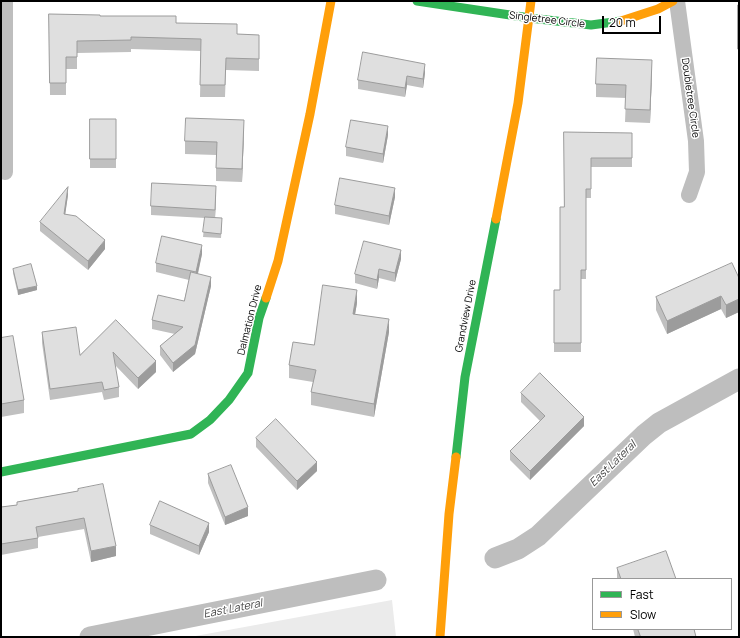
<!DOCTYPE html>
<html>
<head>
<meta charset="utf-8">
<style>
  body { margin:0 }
  #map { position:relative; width:740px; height:638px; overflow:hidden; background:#fff; font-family:Manrope,sans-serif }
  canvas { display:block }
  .frame { position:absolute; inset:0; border:2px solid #000; pointer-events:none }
  .legend { position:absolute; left:592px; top:578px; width:140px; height:52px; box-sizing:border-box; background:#fff; border:1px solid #999; margin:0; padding:5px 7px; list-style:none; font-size:12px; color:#000 }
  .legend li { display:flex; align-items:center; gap:8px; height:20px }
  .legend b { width:20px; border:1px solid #999 }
  .scale { position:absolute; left:602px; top:16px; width:59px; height:18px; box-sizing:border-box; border:2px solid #000; border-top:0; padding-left:5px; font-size:12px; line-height:14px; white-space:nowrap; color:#000; -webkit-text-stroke:3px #fff; paint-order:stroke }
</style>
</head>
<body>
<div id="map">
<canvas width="740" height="638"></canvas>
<div class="frame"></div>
<ul class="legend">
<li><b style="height:5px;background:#30b455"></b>Fast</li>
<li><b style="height:5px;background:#ff9f0a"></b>Slow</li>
</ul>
<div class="scale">20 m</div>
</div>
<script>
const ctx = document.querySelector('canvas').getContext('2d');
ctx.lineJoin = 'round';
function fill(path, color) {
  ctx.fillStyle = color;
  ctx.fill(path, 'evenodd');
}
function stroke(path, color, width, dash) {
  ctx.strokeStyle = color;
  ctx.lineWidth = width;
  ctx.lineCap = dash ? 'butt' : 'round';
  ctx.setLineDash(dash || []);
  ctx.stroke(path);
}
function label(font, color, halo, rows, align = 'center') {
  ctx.font = font + ' Manrope,sans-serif';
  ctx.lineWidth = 3;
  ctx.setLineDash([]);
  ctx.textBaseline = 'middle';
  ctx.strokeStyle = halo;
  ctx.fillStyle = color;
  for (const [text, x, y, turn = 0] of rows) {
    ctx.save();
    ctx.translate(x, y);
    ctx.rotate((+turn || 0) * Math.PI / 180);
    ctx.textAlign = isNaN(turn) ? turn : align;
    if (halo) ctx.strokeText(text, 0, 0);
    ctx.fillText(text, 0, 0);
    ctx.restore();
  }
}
fill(new Path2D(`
  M392,600L396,637H190Z`), '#ebebeb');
stroke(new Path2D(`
  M495,558L518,549L538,536L644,435L659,423L739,379
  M90,637L376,580`), '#bebebe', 21);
stroke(new Path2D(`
  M677,1L696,141L697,172L689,195
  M5,172V1`), '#bebebe', 16);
stroke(new Path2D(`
  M417,1L530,18L591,25L621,21
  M456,457L465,377L496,219
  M1,472L191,434L210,420L229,400L248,373L259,318L266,298`), '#30b455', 9);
stroke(new Path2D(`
  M621,21L658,9L673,1
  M496,219L518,103L531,1
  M266,298L278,261L310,114L331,1
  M440,637L449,514L456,457`), '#ff9f0a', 9);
fill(new Path2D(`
  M738,5H739V62H738Z
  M49,14L100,16L176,23L237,34L259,35V71L226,70L225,97H200L201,51L131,49V52L77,53V69H66V95H50Z
  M425,73L423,88L407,85L405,97L358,89V80Z
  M652,73L650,123L625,122L626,98L596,97V84Z
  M90,119H116V168H90Z
  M564,132L632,133V167H591V198H586V279H581V352H554V290H560L564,207Z
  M244,133L242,182L216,181V155L185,154V141Z
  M388,135L383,163L346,156V147Z
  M68,195L65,214L105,249L88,270L40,231V222Z
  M216,195L215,217L222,223L221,238L203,237L205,218L151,215V206Z
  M395,197L389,225L335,214V205Z
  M202,254L198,274L211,286L195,354L173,372L160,355V346L175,334L152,329V320L184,301L189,280L156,272V263Z
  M401,259L395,282L379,278L377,289L355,283V274Z
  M13,269L37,290L18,295L13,273Z
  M739,278V312L726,318L721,309L667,334L656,310V297Z
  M357,303L355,314L389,332L374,417L311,405V392L313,382L289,378V365L314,345Z
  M116,320L156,372L138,389L115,365L119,387V397L104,400L102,392L50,400L42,343V332L80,355Z
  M1,338L24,400V413L1,417Z
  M521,393L584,426L530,480L510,460V451L540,421L521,402Z
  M256,438L317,471L297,490L256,447Z
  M208,474L248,516L225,525L208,483Z
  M78,491L116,556L91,562L84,529L38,537V548L1,555V507L17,505V502Z
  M150,525L209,532L199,555L150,534Z
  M617,568L676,579H617Z
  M633,629H694L696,637H635Z`), '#c0c0c0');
fill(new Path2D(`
  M652,60V73L650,123V110Z
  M425,64V73L423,88V79Z
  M407,76V85L405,97V88Z
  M244,120V133L242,182V169Z
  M388,126V135L383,163V154Z
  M216,186V195L215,219V210Z
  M68,187V195L64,223V214Z
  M395,188V197L389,225V216Z
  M105,240V249L88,270V261Z
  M202,245V254L196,281V272Z
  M401,250V259L395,282V273Z
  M379,269V278L377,289V280Z
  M211,277V286L195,354L173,372V363Z
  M37,286V290L18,295V290Z
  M357,290V303L353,326V314Z
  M721,296V309L667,334V321Z
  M739,299V312L726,318V305Z
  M389,319V332L374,417V404Z
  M156,361V372L138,389V378Z
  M584,417V426L530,480V471Z
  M317,462V471L297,490V481Z
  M248,507V516L225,525V517Z
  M209,523V532L199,555V546Z
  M116,546V556L91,562V551Z`), '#9c9c9c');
const building = new Path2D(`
  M738,5H739V49H738Z
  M49,14L100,15V16H176V23L237,24V34L259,35V59L226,58L225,85H200L201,39L131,37V40L77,41V57H66V83H50Z
  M363,52L425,64L423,79L407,76L405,88L358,80Z
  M597,58L652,60L650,110L625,109L626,85L596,84Z
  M186,118L244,120L242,169L216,168L217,142L185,141Z
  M90,119H116V159H90Z
  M351,120L388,126L383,154L346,147Z
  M564,132L632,133V158H591V189H586V270H581V343H554V290H560V207H564Z
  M340,178L395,188L389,216L335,205Z
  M152,183L216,186L215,210L151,206Z
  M68,187L64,214L76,216L105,240L88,261L40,222Z
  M205,217L222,218L221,234L203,232Z
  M162,236L202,245L196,272L156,263Z
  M364,241L401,250L395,273L379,269L377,280L355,274Z
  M732,263L739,278V299L726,305L721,296L667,321L656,297Z
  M31,264L37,286L18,290L13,269Z
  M191,272L211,277L195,345L173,363L160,346L183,327L152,320L158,295L184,301Z
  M323,285L357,290L353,314L389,319L374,404L311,392L316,370L289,365L293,342L314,345Z
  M116,320L156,361L138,378L113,352L119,387L104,390L102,382L50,389L42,332L76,327L80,355Z
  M13,336L24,400L1,404V338Z
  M540,373L584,417L530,471L510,451L545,416L521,393Z
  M276,419L317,462L297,481L256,438Z
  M231,465L248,507L225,517L208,474Z
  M103,484L116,546L91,551L84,518L36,527L38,538L1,544V507L17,505V502L78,491V489Z
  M160,501L209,523L199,546L150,525Z
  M666,551L676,579H621L617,568Z
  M638,629H694L696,637H641Z`);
fill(building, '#dfdfdf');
stroke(building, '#9c9c9c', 1);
label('10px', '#000', '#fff', [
  ["Singletree Circle",547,20,7],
  ["Doubletree Circle",690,98,82],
  ["Grandview Drive",466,316,-79],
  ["Dalmation Drive",250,320,-76]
]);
label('italic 11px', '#434343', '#fff', [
  ["East Lateral",613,464,-44],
  ["East Lateral",233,609,-11]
]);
</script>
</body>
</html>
